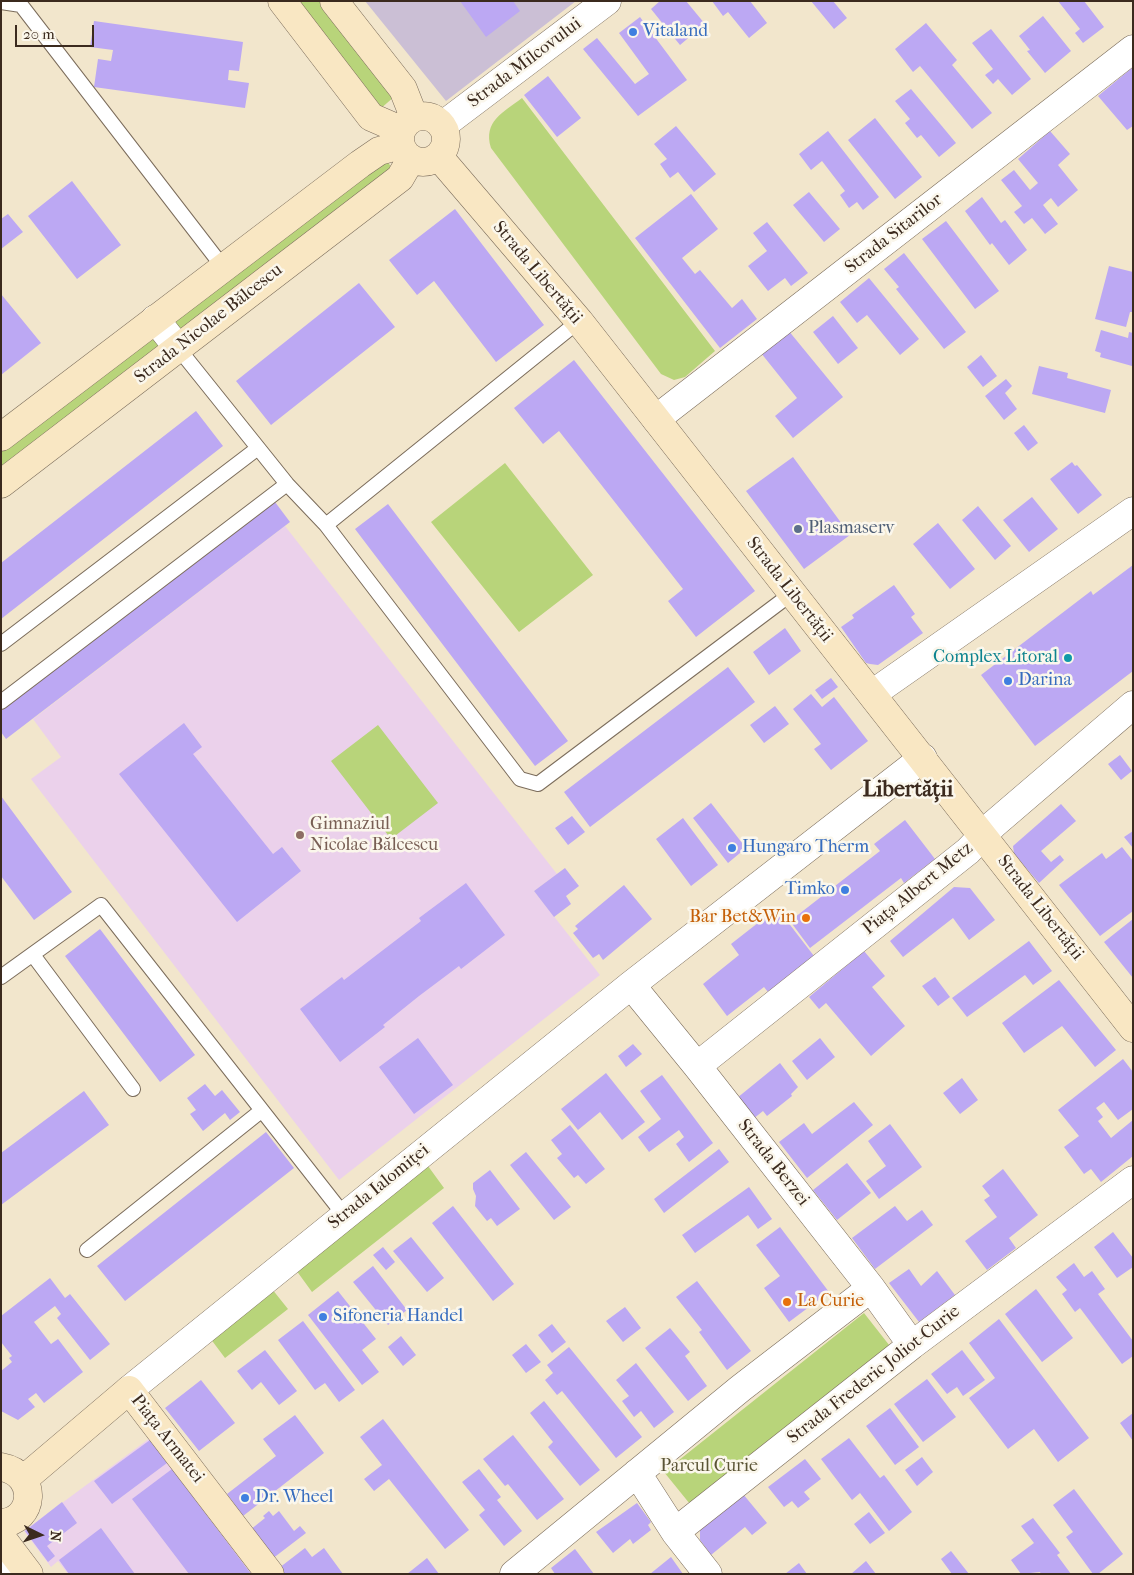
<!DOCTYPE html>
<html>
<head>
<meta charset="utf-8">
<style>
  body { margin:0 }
  #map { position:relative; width:1134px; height:1575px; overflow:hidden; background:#f2e6cc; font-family:"IM FELL French Canon",serif }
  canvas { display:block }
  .frame { position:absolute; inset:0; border:2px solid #3b2a1e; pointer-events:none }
  .north { position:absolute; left:15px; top:1510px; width:50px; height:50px; -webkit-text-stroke:4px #fbf7ec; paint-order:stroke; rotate:94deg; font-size:14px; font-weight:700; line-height:20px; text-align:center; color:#3b2a1e }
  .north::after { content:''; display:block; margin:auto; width:18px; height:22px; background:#3b2a1e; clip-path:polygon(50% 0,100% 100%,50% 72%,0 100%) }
  .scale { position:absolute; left:15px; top:25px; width:79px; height:22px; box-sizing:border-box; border:2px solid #3b2a1e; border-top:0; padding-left:6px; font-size:15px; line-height:18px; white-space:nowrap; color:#3b2a1e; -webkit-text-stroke:4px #fbf7ec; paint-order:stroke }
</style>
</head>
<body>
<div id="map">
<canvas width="1134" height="1575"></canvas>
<div class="frame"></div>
<div class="north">N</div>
<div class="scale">20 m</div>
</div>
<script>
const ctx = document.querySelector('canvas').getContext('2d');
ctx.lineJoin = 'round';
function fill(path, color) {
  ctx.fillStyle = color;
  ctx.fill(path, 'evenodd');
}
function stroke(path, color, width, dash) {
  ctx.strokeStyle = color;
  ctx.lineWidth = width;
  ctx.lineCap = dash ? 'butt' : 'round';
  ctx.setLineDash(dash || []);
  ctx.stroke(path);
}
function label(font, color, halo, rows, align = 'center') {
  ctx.font = font + ' "IM FELL French Canon",serif';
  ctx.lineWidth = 5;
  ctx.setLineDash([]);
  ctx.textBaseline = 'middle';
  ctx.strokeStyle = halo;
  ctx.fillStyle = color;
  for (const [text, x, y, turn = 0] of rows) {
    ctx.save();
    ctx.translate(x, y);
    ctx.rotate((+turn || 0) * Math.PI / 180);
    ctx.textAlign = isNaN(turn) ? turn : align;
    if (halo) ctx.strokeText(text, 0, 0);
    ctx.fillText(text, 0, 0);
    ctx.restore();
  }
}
fill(new Path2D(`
  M285,526L557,874L534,891L600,975L339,1180L31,779L61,757L33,719Z
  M150,1438L253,1574H68L58,1561L51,1567L24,1531Z`), '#ebd1eb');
fill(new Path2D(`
  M365,1H576L446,101Z`), '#cbbfd5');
fill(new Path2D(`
  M282,1H334L403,89L371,117Z
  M522,98L715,351L685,377L674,380L661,374L491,148C483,121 503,113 522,98Z
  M379,151L400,178L1,484V437Z
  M505,463L593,575L519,632L431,522Z
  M378,725L438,803L391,839L331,761Z
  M428,1166L444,1188L312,1292L296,1270Z
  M272,1289L288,1309L225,1358L210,1338Z
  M864,1313L893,1350L694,1509L664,1472Z`), '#b8d47a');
fill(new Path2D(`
  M460,1H513L520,11L486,37Z
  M660,1H686L705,24L680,45L651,9Z
  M712,1H750L767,23L749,38L728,12L723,16Z
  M811,1H833L847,18L834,29Z
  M1058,1H1084L1104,27L1083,43L1075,33L1080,29Z
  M1043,16L1071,51L1045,73L1027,51L1030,50L1019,36Z
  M640,17L687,80L638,116L583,49L597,38L635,84L649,74L619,33Z
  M94,21L243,42L239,71L229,70L228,80L249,83L245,108L94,87L98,59L111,61L113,50L90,47Z
  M926,23L957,60L952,65L992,113L972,129L920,66L913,72L895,49Z
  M991,29L1031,79L1012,95L998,79L993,84L985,75L993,69L972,43Z
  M1133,67V126L1127,130L1098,96Z
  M548,76L581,118L557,137L524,95Z
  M911,89L956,143L939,157L921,135L917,138L905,123L910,119L895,101Z
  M875,118L922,177L895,199L848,140Z
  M676,126L716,174L694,192L678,172L670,178L660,164L667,159L654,144Z
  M828,131L879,197L863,210L857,202L849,208L840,195L845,191L822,161L811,170L799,154Z
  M1050,131L1070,154L1058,165L1078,190L1058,207L1051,198L1043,205L1058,224L1045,234L1032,218L1024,224L1014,212L1022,206L1001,180L1014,170L1030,190L1038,183L1018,159Z
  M72,181L121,245L77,279L28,216Z
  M809,192L840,229L824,242L793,205Z
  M691,194L718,229L682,258L695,274L700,270L732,308L742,299L757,319L720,348L635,238Z
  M982,197L1001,223L1005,220L1027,250L1009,265L992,243L990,245L965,211Z
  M455,209L544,325L496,362L434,281L417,295L389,260Z
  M8,214L23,232L1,249V219Z
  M946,221L999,291L975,309L922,239Z
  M767,222L808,273L791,286L785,278L768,291L748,266L767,251L753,233Z
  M904,253L966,332L944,349L896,289L899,287L884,269Z
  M1109,266L1133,272V312H1130L1126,327L1095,319Z
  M869,278L919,339L900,355L867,315L857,323L840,302Z
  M359,283L395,327L271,425L236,381Z
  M1,294L41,343L1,375Z
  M833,316L858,348L838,364L813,332Z
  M788,330L843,397L793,438L775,416L797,398L761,353Z
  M1101,330L1128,338L1129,332L1133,333L1132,366L1100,357L1101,353L1095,351Z
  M981,355L997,376L983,387L967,367Z
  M574,360L755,591L696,637L668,601L683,589L559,431L543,444L514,408Z
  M1039,366L1068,373L1067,378L1111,390L1105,413L1032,394Z
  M1006,379L1012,386L1005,393L1017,409L1004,420L985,396Z
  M196,411L223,446L1,619V563Z
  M1024,425L1038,443L1028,451L1014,433Z
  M793,457L850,535L804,569L746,491Z
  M1072,462L1075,466L1077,465L1102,495L1078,514L1050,479Z
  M1032,497L1058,529L1029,552L1003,520Z
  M275,502L290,522L6,739L1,732V711Z
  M388,504L568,741L535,766L355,529Z
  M978,506L1011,546L995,560L962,520Z
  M938,523L975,569L950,589L913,544Z
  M1133,565V671L1035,746L981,675L1091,591L1093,595Z
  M894,585L915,614L911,617L923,633L878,665L870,664L866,663L841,627L854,618L852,615Z
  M785,628L801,651L769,675L753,652Z
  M728,667L755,702L590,827L564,792Z
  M831,678L838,687L822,699L815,690Z
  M811,694L822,707L834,697L868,741L831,770L814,749L821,744L793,709Z
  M775,706L789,724L764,743L750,725Z
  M184,723L202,747L193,754L273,854L282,847L301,871L237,922L119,774Z
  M1120,755L1132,771L1121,780L1108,764Z
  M1,796L72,892L34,920L1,876Z
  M711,803L746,848L728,863L693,818Z
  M1061,804L1076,821L1041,851L1051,862L1060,855L1064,860L1039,883L1014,854L1013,846Z
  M572,816L585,832L568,845L555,828Z
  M683,818L718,865L691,886L656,839Z
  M905,820L935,859L904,883L901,878L810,948L790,921L880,851L874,844Z
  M1133,831V848L1124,837Z
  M1122,847L1133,861V911L1100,936L1059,885L1102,853L1106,859Z
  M565,868L579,886L566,896L571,904L554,917L534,891Z
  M466,883L505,935L461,969L459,966L419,996L383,1025L385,1027L340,1062L300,1009L342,977L344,980L421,921L419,918Z
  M624,885L652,919L603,960L599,954L593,958L573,933L578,929L575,926Z
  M954,887L970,888L995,920L969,940L953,918L903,957L890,941Z
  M777,908L814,956L768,992L764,987L727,1016L703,984L739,955L731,944Z
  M1133,919V978L1104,942Z
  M100,929L195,1055L160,1082L65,956Z
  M1029,941L1052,971L1033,985L1025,975L967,1017L952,998Z
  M864,951L885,976L872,987L905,1026L871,1056L826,1003L819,1009L809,997Z
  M935,977L950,997L938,1006L922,986Z
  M1059,980L1116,1050L1095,1067L1062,1026L1024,1053L1002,1023Z
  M418,1038L453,1085L414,1114L379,1067Z
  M820,1038L835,1057L807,1080L792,1061Z
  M633,1044L642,1054L626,1067L618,1056Z
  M1123,1059L1133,1072V1109L1118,1120L1104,1102L1096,1108L1103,1117L1098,1121L1111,1138L1133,1120V1156L1101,1182L1091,1169L1084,1174L1064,1147L1079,1136L1058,1110Z
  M780,1063L798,1087L791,1094L792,1096L767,1116L763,1111L753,1119L737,1098Z
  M606,1073L645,1122L622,1140L600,1112L578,1130L561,1109Z
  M662,1075L713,1143L689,1162L676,1144L684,1137L679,1130L649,1152L638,1137L661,1119L640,1091Z
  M962,1078L978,1100L960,1114L943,1093Z
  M205,1084L215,1096L222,1090L240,1112L230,1120L225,1113L203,1131L190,1114L196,1110L187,1098Z
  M84,1091L109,1125L1,1205V1153Z
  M854,1102L873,1125L807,1178L779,1142L804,1123L812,1134Z
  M890,1124L922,1167L879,1199L866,1181L886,1166L868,1141Z
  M570,1125L605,1169L586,1184L578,1175L574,1178L557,1158L562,1154L551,1140Z
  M266,1132L294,1168L125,1301L97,1266Z
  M719,1149L729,1162L664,1213L654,1199Z
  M526,1152L571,1207L554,1220L510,1165Z
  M847,1163L871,1193L837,1220L813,1190Z
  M1003,1169L1038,1215L1009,1238L1016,1248L987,1270L965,1241L997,1217L984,1200L990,1196L982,1186Z
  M490,1170L520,1209L497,1226L491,1218L487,1221L475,1206L476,1196L473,1189V1183Z
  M749,1187L772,1219L758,1229L748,1215L695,1253L682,1235Z
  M453,1206L514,1284L493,1301L432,1223Z
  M895,1206L907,1221L922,1210L933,1225L875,1269L852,1238Z
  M780,1227L829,1292L789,1322L764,1288L780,1276L756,1245Z
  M1113,1232L1133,1258V1267L1117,1278L1094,1247Z
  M411,1237L444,1278L427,1292L393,1251Z
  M383,1247L395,1262L386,1270L373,1255Z
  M1074,1263L1084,1277L1092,1271L1105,1289L1098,1294L1133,1341V1356L1122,1364L1080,1308L1075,1312L1062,1294L1067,1290L1056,1277Z
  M373,1266L407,1310L388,1325L353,1282Z
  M909,1269L921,1286L937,1271L955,1295L919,1322L889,1283Z
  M50,1278L65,1298L70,1294L110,1344L90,1360L57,1318L61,1314L55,1306L34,1322L51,1344L58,1339L83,1372L44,1403L36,1393L28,1399L35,1407L18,1420L1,1411V1371L12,1362L9,1358L12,1356L1,1342V1316Z
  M697,1281L751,1351L727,1370L699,1332L702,1330L676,1297Z
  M1036,1289L1073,1338L1042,1362L1005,1314Z
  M338,1291L376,1339L362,1350L379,1372L362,1385L308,1315Z
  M625,1307L641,1328L623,1342L606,1321Z
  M999,1319L1089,1438L1058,1462L1034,1429L1008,1449L969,1398L995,1378L969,1343Z
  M303,1321L355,1390L339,1402L325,1383L315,1390L278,1340Z
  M552,1324L566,1342L552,1353L538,1335Z
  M670,1328L690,1352L685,1356L707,1386L688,1401L645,1348Z
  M401,1336L416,1355L403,1366L388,1347Z
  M526,1344L541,1362L526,1373L512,1355Z
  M569,1347L642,1437L616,1458L562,1391L557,1395L545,1380L553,1373L547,1365Z
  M265,1350L297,1391L279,1405L261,1382L252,1390L237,1371Z
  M962,1350L985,1380L963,1396L957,1387L947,1394L931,1374Z
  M636,1363L674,1412L654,1428L641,1411L634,1417L622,1401L629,1396L616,1380Z
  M927,1379L956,1417L923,1442L894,1404Z
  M201,1380L235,1423L199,1451L165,1408Z
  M544,1401L600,1470L580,1486L548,1447L553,1442L530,1413Z
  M890,1408L919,1447L895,1465L866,1426Z
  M1133,1413V1441L1120,1423Z
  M295,1415L324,1453L243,1516L227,1494L276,1456L263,1439Z
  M383,1419L469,1530L445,1549L389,1479L374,1491L364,1479L382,1465L360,1437Z
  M513,1435L564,1499L537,1520L508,1484L505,1486L483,1459Z
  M849,1438L880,1478L884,1475L912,1512L889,1531L860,1493L852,1500L821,1459Z
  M150,1440L167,1463L112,1504L94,1481Z
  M922,1457L933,1472L917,1486L905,1470Z
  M805,1459L821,1479L804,1492L810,1499L798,1508L792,1501L784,1507L768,1487Z
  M172,1469L251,1574H189L132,1499Z
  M479,1469L501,1497L497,1500L522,1531L504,1546L479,1515L485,1510L462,1482Z
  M1074,1489L1123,1554L1098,1574H1093L1066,1537L1073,1532L1053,1505Z
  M743,1494L767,1523L752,1535L745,1527L711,1555L700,1540V1529Z
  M62,1502L77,1523L47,1546L55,1556L48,1562L25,1531Z
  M637,1503L651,1522L648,1525L651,1530L633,1544L630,1539L613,1553L596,1532Z
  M269,1511L273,1516L279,1511L294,1531L300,1526L306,1533L272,1559L250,1530L265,1518L263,1516Z
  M869,1512L885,1533L870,1544L854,1524Z
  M1033,1518L1060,1553L1057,1555L1071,1574H1041L1040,1572L1021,1574L1011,1560L1034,1543L1021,1526Z
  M101,1528L135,1574H69L59,1560Z
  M305,1548L312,1557L324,1548L343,1574H283L279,1568Z
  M575,1549L594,1574H555L551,1568Z
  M951,1551L969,1574H952L941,1559Z
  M671,1557L683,1574H650Z
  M427,1558L439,1574H407Z
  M866,1561L876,1574H851Z
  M799,1563L807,1574H785Z`), '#bca8f3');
const lane = new Path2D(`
  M1,2L21,5L223,267
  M178,348L287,484L326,525L520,779L538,784L791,594
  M326,525L579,321
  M1,644L258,448
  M1,702L287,484
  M33,955L133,1089
  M1,977L101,905L344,1215
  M87,1250L261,1111`);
const street = new Path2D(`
  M443,125L607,1
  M155,319L178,348
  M656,419L1133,49
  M872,694L1133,511
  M631,985L697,1066L871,1288L912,1345
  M697,1066L968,851L994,824L1133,705
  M129,1390L631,985L923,758
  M637,1473L675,1532L708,1574
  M675,1532L912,1345L1133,1180
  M1,1571L17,1559
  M514,1574L741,1388L871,1288`);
const secondary = new Path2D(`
  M282,1L371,117L401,130
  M334,1L403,89L414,117
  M400 139a23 23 0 1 1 46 0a23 23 0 1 1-46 0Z
  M439,157L579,321L1133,1028
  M1,437L360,164L379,151L401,145
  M1,484L400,178L411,159
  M1,1467C40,1474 34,1522 1,1523
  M24,1479L129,1390L270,1574
  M1,1537L29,1574`);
stroke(lane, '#7b6c5b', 16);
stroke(street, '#7b6c5b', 29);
stroke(secondary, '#7b6c5b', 29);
stroke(lane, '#fff', 14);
stroke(street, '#fff', 28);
stroke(secondary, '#f9e7c3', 28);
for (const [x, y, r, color] of [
  [633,32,5,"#3f7fe0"],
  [798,529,5,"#5c6f8a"],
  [1068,658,5,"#0f9aa8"],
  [1008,681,5,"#3f7fe0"],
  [300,835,5,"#8d6e63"],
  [732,848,5,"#3f7fe0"],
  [845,890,5,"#3f7fe0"],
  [806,918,5,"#e8710a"],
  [787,1302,5,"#e8710a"],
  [323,1317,5,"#3f7fe0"],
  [245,1498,5,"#3f7fe0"]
]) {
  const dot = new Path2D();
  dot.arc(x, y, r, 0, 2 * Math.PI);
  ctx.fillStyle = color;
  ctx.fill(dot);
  stroke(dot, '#fbf7ec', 2);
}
label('18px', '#366cbe', '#fbf7ec', [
  ["Vitaland",643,32],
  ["Darina",1018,681],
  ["Hungaro Therm",742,848],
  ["Timko",835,890,"right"],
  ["Sifoneria Handel",333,1317],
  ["Dr. Wheel",255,1498]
], 'left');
label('18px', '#3b2a1e', '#fbf7ec', [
  ["Strada Milcovului",525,63,-37],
  ["Strada Sitarilor",894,234,-38],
  ["Strada Libertății",537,273,50],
  ["Strada Nicolae Bălcescu",209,324,-38],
  ["Strada Libertății",789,590,52],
  ["Piața Albert Metz",918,889,-39],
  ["Strada Libertății",1040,908,52],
  ["Strada Berzei",773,1163,52],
  ["Strada Ialomiței",379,1187,-39],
  ["Strada Frederic Joliot-Curie",874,1375,-38],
  ["Piața Armatei",167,1439,52]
]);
label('18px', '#4e5e75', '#fbf7ec', [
  ["Plasmaserv",808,529]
], 'left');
label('18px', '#0d838f', '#fbf7ec', [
  ["Complex Litoral",1058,658]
], 'right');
label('18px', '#785e54', '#fbf7ec', [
  ["Gimnaziul",310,825],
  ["Nicolae Bălcescu",310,846]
], 'left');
label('18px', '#c56008', '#fbf7ec', [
  ["Bar Bet&Win",796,918],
  ["La Curie",797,1302,"left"]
], 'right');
label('18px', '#5a5435', '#fbf7ec', [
  ["Parcul Curie",709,1467]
]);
label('bold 22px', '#3b2a1e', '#fbf7ec', [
  ["Libertății",908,791]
]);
</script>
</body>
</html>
